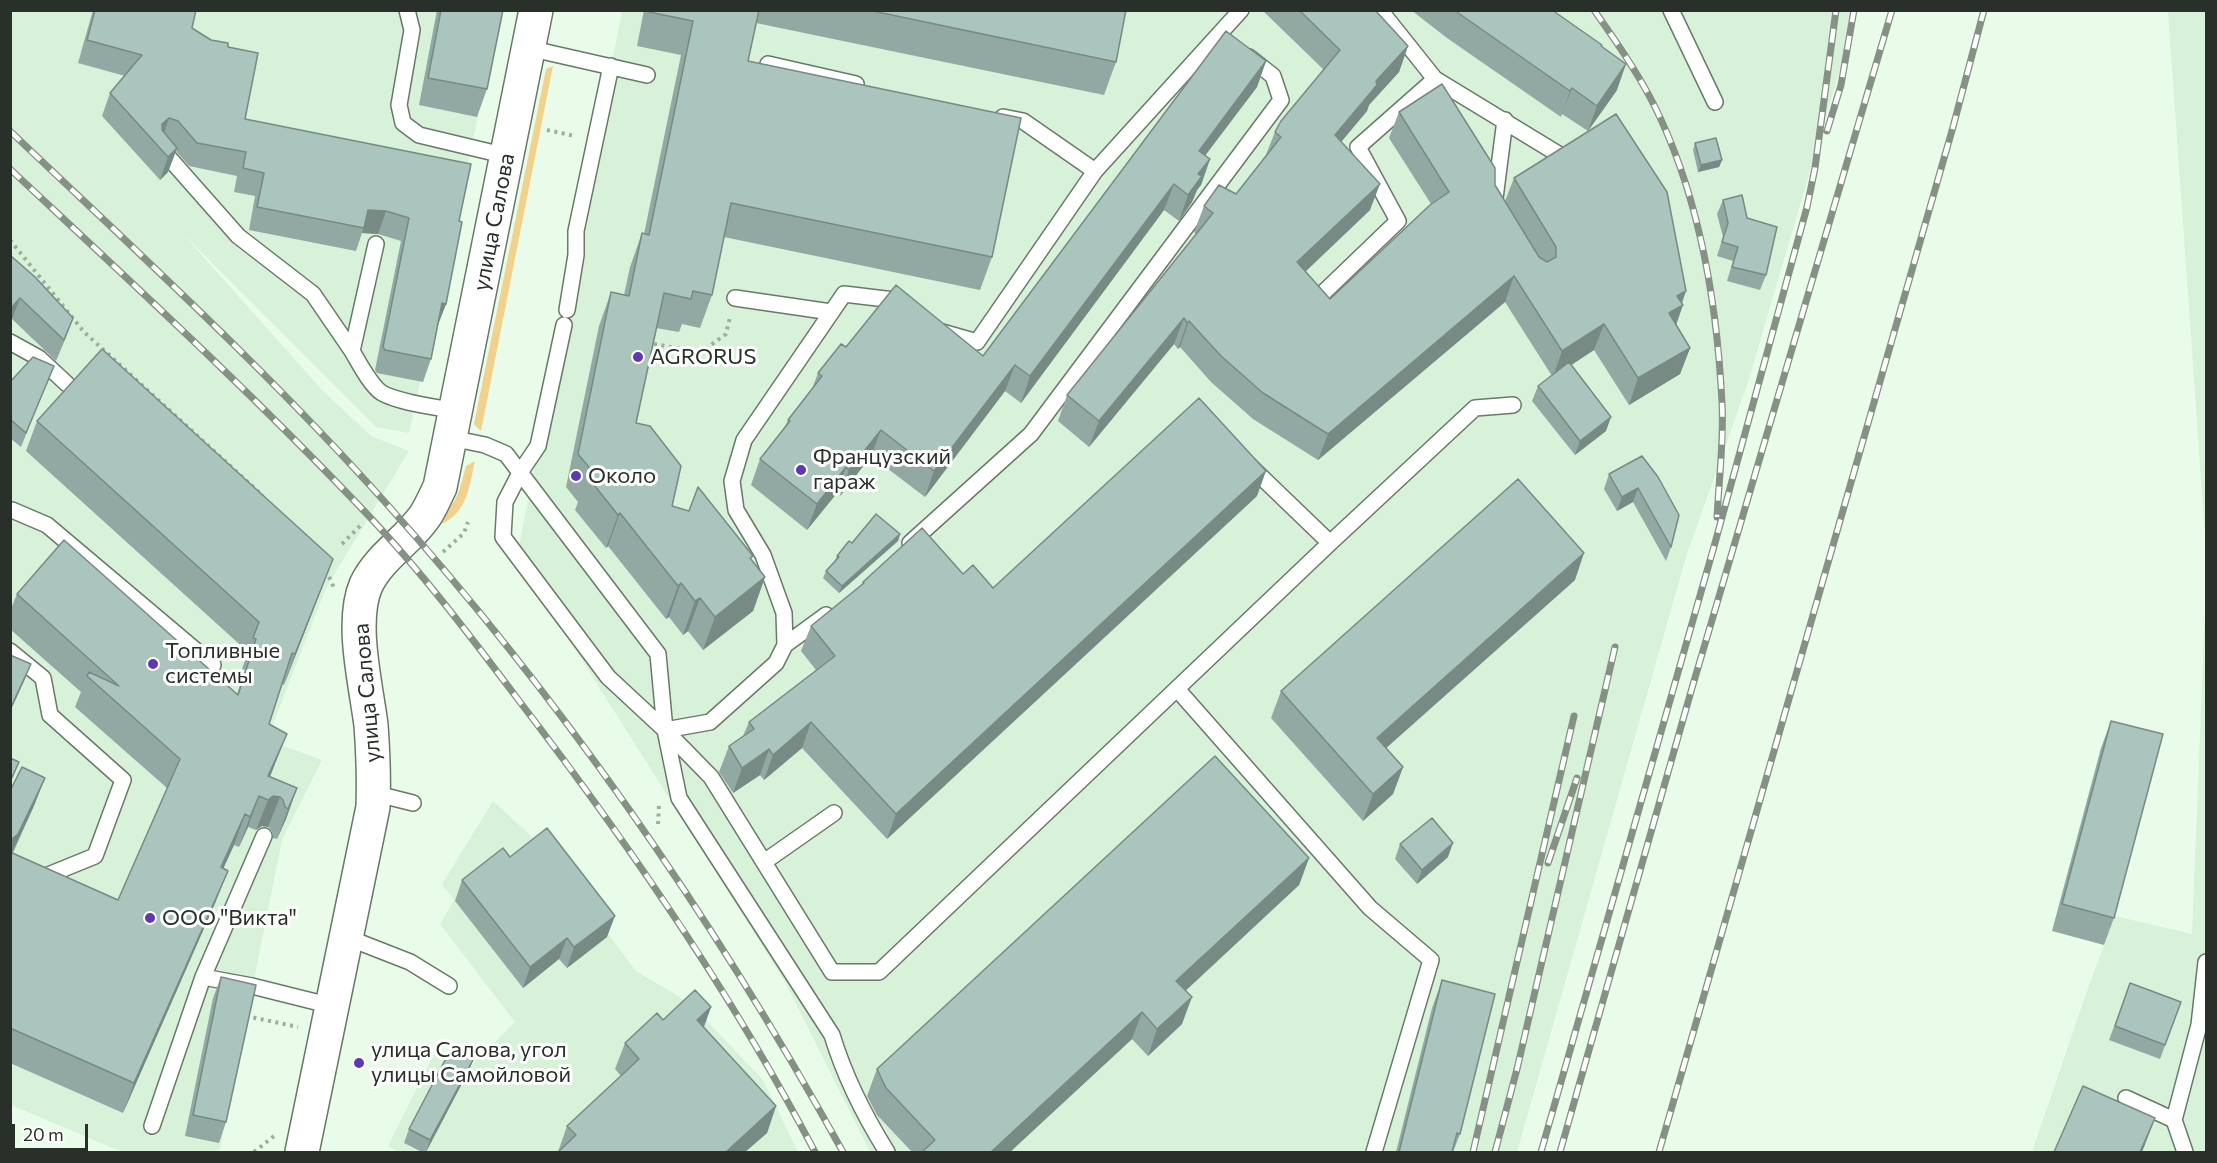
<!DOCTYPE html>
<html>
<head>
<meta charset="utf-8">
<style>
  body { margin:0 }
  #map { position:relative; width:2217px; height:1163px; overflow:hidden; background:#e9fce9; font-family:Commissioner,sans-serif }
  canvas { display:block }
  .frame { position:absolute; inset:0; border:12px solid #293029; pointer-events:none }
  .scale { position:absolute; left:12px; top:1124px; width:76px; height:27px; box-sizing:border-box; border:3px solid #293029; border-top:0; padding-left:8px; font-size:18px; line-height:21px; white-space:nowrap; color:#293029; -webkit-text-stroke:4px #fff; paint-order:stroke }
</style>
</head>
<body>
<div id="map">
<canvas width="2217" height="1163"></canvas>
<div class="frame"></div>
<div class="scale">20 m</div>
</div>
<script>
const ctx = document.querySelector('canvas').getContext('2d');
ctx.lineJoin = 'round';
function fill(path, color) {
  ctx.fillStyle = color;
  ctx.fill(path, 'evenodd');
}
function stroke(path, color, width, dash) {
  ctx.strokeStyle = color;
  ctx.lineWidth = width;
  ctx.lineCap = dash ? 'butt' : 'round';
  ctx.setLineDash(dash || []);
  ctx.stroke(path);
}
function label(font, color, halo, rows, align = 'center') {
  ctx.font = font + ' Commissioner,sans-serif';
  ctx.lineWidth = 6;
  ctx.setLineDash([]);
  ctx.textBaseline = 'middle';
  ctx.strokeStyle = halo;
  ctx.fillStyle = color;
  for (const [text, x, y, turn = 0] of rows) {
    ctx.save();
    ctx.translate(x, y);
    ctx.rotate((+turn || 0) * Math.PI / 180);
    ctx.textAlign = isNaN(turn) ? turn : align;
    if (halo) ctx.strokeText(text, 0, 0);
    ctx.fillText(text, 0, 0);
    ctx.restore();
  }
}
fill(new Path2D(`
  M11,11H501L409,433L376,427L182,233L323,391L371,436L409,451L326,588L267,740L322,760L282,840L220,1149L212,1152H122L11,1105Z
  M622,11H1857L1748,382L1686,557L1517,1152H870L785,982L517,557Z
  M2168,11H2206V550Z
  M2206,585V1152H2032L2086,994L2115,916L2192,934Z
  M493,801L542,846L636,971L690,1003L763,1080L798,1152H399L388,1146L437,1048L472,1065L515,1022L440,924L454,900L442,884Z`), '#d8f1d9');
fill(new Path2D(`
  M553,66L481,431L474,424L546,69Z
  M475,461C470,482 468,509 447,521C444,524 438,524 433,525C457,503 458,497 466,466Z`), '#f0d28c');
const service = new Path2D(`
  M407,10L412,30L399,105L403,123L419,135L507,156
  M1380,10L1435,79L1558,154
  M1671,10L1715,102
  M528,48L647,75
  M768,64L856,84
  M1003,117L1023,121L1095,171
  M163,151L238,236L313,294L352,351
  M1494,206L1505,120
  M376,244L352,351C359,363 371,386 382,393C400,403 436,407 456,411
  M1321,295L1398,221L1358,147L1435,79
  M735,298L831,312
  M567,310L576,255V231L611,66
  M564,325L538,446L521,471L505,502L503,537L608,677L665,730L711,777L832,972H879L1330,543L1475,408L1513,405
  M942,332L977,342L1095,171L1241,10
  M10,342L39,358L67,384
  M451,438L485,445L506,454L658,654L665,730L679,798L832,1035C845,1078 864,1115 887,1152
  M1250,466L1330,543
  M12,510L47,525L213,665
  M910,543L1031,434L1281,100L1273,76L1249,57
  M785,645L826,615
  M10,651L43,678L50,715L123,780L95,856L31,882L10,874
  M1177,689L1370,908L1431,960L1374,1152
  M665,730L710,722L776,663L785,645L784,613L763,555L736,510L732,481L744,440L844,294L894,300L902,305
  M373,793L413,803
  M764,862L834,813
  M346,937L410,962L449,986
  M203,977L252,986L332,1006
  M2126,1098L2174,1120L2185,1152
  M2174,1120L2199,1025L2206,962
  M152,1126L203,977L264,836`);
const tertiary = new Path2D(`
  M302,1152L373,807C374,779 373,752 371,725C366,685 350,622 366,585C379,557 408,541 425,516C431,507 435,497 440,487L536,10`);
stroke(service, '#687968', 18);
stroke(tertiary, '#687968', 36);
stroke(new Path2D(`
  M547,130L575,136
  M10,240L84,332L263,496
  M654,344L688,350H704L726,334L730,317
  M342,544L362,524
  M443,552L464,533L468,522
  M326,570L334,588
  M658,824L659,804
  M246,1016L298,1027
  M254,1152L274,1136`), '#9fad9f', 4, [3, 4.5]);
stroke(service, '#fff', 15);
stroke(tertiary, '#fff', 33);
const rail = new Path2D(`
  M1594,10C1615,40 1636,70 1653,103C1699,194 1717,301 1722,403C1724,440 1719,479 1717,517
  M10,131C137,252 267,370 384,501C562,699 714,919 843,1152
  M1827,131L1841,85L1854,10
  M10,169C131,282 252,393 366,513C422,572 471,637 520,702C629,844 732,994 815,1152
  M1548,863L1577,778
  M1473,1152L1574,716
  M1495,1152L1517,1069L1615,647
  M1541,1152L1715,543L1807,207L1815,168L1836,10
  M1560,1152L1692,688L1892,10
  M1659,1152L1953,127L1984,10`);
stroke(rail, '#849184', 7);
stroke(rail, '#fff', 4.5, [14]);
fill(new Path2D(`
  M93,10H196L192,28L211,40L228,47L245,119L459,221L446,304L438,325L431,359L423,382L377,373L375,370L401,241L378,234L362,233L356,251L249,230L255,196L234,192L237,176L189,166L176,151L168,172L160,180L102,116L110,93L125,76L78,63Z
  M437,10H503L487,89L477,117L419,105Z
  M644,10H1126L1116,62L1104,95L756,23L748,61L992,257L980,290L724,237L712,295L700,328L682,324L679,332L656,328L636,423L672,506L753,556L751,559L765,577L753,611L703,650L688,631L683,635L669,617L666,619L608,546L606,548L575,510L578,502L566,487L599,326L611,292L624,295L630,267L642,233L644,234L681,55L637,46Z
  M1262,10H1375L1408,46L1399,72L1369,105L1367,111L1341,142L1370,210L1305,272L1330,299L1431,204L1389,138L1399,112L1495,185L1505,201L1514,178L1682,303L1676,325L1690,348L1680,374L1629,405L1594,350L1571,365L1606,431L1575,455L1532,401L1538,386L1552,376L1505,302L1318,460L1253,419L1211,382L1180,347L1178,349L1174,344L1089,447L1058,421L1067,395L1196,234L1194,232L1204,206L1236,194L1265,157L1275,132L1324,70Z
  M1411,10H1552L1601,46L1617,90L1588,131L1562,114L1561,117L1447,38Z
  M1266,61L1257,87L1205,155L1210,159L1201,185L1197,190L1192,202L1179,221L1164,210L1021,403L1005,391L925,497L871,456L840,496L837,493L807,530L751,485L760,459L784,428L788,420L812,389L818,373L846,347L983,356Z
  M1695,143L1722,160L1719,167L1698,172L1693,150Z
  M1723,200L1747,218L1766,275L1760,290L1727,281L1733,261L1717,256L1723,237L1717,214Z
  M10,255L73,318L56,361L12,319L10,321Z
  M54,366L48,380L21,447L10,438V382Z
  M37,421L321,590L284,685L282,684L269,724L275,764L270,777L297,788L286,819L277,839L273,838L272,831L268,827L262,826L256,830L248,827L239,847L234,845L223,868L216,901L123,1113L10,1063V791L45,778L33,808L13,853L118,900L167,788L75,707L81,692L10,629V611L17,594L237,694L245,670L242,669L248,652L26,451Z
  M1609,474L1658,477L1671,547L1666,561L1633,502L1617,511L1604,489Z
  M1257,496L887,839L802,748L764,780L760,775L733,793L719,772L729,746L743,736L749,722L816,670L801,651L811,626L861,585L863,582L963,574L993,588Z
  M900,534L898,541L839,593L823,578L826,571L834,562L837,556L852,543Z
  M1575,580L1386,748L1403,767L1393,794L1363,821L1271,718L1281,691Z
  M2111,721L2114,918L2104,945L2052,931L2101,748Z
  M1400,844L1448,857L1417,884L1395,859Z
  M510,857L607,937L567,968L559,959L523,988L455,901L462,880Z
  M1309,858L1299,885L1185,991L1182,1024L1148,1056L1132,1039L1010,1152H912L877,1115L867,1096L877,1069Z
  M221,977L226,1122L219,1143L185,1136L213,998Z
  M1442,980L1460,1134L1453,1152H1396L1432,1008Z
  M2130,983L2181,1002L2160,1059L2109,1040Z
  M711,1007L704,1027L776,1106L767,1133L745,1152H558L567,1126L621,1076L615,1069L625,1043L663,1020Z
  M474,1058L468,1072L426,1152H422L404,1143L409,1129Z`), '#92a9a3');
fill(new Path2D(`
  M1408,46L1399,72L1369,105L1367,111L1325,161L1335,135L1376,81Z
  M1266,61L1257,87L1189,177L1199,151Z
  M1626,64L1617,90L1588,131L1597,106Z
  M1572,88L1562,114L1561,117L1570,91Z
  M169,118L161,142L162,124Z
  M177,148L168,172L160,180L168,157Z
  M1210,159L1201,185L1197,190L1192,202L1179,221L1188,195L1198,174Z
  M1722,160L1719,167L1698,172L1701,165Z
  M1174,184L1164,210L1021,403L1030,376Z
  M1380,184L1370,210L1287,289L1297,262Z
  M368,210L386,211L378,234L362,233Z
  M1514,276L1505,302L1318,460L1328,434Z
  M1686,291L1681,306L1683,305L1674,331L1669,313L1677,296Z
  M20,298L12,319L10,321V311L12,307Z
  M442,303L446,304L437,327Z
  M73,318L65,339L56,361L64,340Z
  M1184,318L1174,344L1089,447L1099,421Z
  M1189,321L1180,347L1178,349L1187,323Z
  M1604,324L1594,350L1553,377L1562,351Z
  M1690,348L1680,374L1629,405L1638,378Z
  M1015,365L1005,391L925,497L934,471Z
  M1611,417L1606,431L1575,455L1580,441Z
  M881,430L871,456L840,496L849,470Z
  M846,467L837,493L807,530L817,504Z
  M1266,471L1257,496L887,839L896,814Z
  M1638,488L1633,502L1617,511L1622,497Z
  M620,513L608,546L606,548L618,515Z
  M900,534L898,541L839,593L842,586Z
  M1584,553L1575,580L1367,765L1377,738Z
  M333,559L321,590L284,685L295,654Z
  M765,577L753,611L703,650L715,617Z
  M681,583L669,617L666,619L678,586Z
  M700,598L688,631L683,635L695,601Z
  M31,664L25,679L10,712V709Z
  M811,722L802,748L764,780L773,755Z
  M287,734L275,764L261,797L268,776Z
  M769,749L760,775L733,793L742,768Z
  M1403,767L1393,794L1363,821L1373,794Z
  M45,778L33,808L10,857V844L12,839Z
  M297,788L286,819L277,839L288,809Z
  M259,796L248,827L239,847L250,817Z
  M273,796L280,797L268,827L262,826L256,830L268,800Z
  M245,814L234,845L210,898L221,867Z
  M1453,843L1448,857L1417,884L1422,870Z
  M1309,858L1299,885L1167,1008L1176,981Z
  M228,871L216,901L123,1113L134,1083Z
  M615,916L607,937L567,968L574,947Z
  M567,938L559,959L523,988L530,967Z
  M1192,997L1182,1024L1148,1056L1157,1029Z
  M711,1007L701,1034L697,1020Z
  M1142,1012L1132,1039L1010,1152H991Z
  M474,1058L468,1072L426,1152L430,1140Z
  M776,1106L767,1133L745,1152H726Z
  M2155,1118L2146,1142L2142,1152H2140Z`), '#778a84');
const building = new Path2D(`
  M95,10H196L192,28L211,40L228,43V47L258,53L245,119L471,164L459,221L462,222L446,304L442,303L431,359L385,350L383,347L409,218L386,211L368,210L364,228L257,207L264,173L243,168L246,152L197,143L178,121L169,118L162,124V130L177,148L168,157L110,93L142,55L87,40Z
  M441,10H503L487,89L428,78Z
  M650,10H759L748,61L1021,118L992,257L731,203L712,295L693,291L691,299L664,293L636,423L650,426L681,466L672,506L689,511L698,487L753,556L750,558L765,577L715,617L700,598L695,601L681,583L678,586L620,513L618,515L587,476L593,472L578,454L611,292L629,296L642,233L649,235L693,21L649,12Z
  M868,10H1126L1116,62Z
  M1299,10H1375L1408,46L1376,81L1377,85L1335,135L1380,184L1297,262L1330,299L1430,205L1449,192L1399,112L1442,84L1495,168V185L1539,257L1547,262L1556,257V247L1514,178L1616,114L1667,192L1686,291L1677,296L1683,305L1669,313L1690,348L1638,378L1604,324L1562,351L1514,276L1328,434L1263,393L1221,356L1189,321L1187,323L1184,318L1099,421L1067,395L1213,213L1204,206L1219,185L1236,194L1281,137L1275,132L1281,121L1340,50Z
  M1454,10H1552L1602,45L1601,46L1626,64L1597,106L1572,88L1570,91Z
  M1226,31L1266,61L1199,151L1210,159L1198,174L1202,176L1188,195L1174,184L1030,376L1015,365L934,471L881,430L849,470L846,467L817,504L760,459L790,421L788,420L822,376L818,373L841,344L846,347L896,285L983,356Z
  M1716,138L1722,160L1701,165L1695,143Z
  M1742,195L1747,218L1777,227L1766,275L1732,267L1738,247L1722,242L1728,223L1723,200Z
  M10,255L35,277L73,318L64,340L20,298L12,307L10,305Z
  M102,349L333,559L295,654L292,653L269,724L287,734L268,776L297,788L288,809L285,807L283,800L280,797L273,796L268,800L259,796L250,817L245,814L221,867L228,871L134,1083L10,1028V852L118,900L180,759L87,676L89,672L119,686L17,594L64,540L238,695L256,639L253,638L259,622L37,421Z
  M33,357L54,366L26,433L10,419V382Z
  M1569,362L1611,417L1580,441L1538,386Z
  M1199,398L1266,471L896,814L811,722L773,755L769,749L742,768L729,746L754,729L749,722L835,656L811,626L864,583L863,582L922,528L963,574L973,565L993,588Z
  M1642,456L1658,477L1679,515L1671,547L1638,488L1622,497L1609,474Z
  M1518,479L1584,553L1377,738L1403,767L1373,794L1281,691Z
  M876,514L900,534L842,586L826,571L839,557L837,556L849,541L852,543Z
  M10,655L31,664L10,709Z
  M2111,721L2163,734L2114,918L2062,904Z
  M1215,756L1309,858L1176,981L1192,997L1157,1029L1142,1012L991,1152H922L935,1140L886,1088L877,1069Z
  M10,758L19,762L10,782Z
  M22,767L45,778L18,834L12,839L10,849V791Z
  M1432,818L1453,843L1422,870L1400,844Z
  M547,828L615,916L574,947L567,938L530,967L462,880L503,848L510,857Z
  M221,977L256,985L226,1122L193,1115Z
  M1442,980L1495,994L1460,1134L1457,1133L1452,1152H1399Z
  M2130,983L2181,1002L2165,1045L2115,1026Z
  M695,990L711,1007L697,1020L776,1106L726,1152H558L576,1135L567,1126L639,1059L625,1043L657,1013L663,1020Z
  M452,1047L474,1058L430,1140L409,1129Z
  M2083,1086L2155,1118L2140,1152H2054Z`);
fill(building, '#aac5bd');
stroke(building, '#778a84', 1.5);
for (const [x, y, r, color] of [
  [638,357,6,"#5c39b2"],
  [801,470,6,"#5c39b2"],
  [576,476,6,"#5c39b2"],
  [153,664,6,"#5c39b2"],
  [150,918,6,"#5c39b2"],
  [359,1063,6,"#5c39b2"]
]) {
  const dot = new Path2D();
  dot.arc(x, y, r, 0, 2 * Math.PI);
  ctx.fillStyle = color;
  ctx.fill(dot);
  stroke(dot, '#fff', 2);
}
label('22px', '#293029', '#fff', [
  ["улица Салова",494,222,-79],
  ["улица Салова",367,693,-95]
]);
label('22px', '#293029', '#fff', [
  ["AGRORUS",650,357],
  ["Французский",813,457],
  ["гараж",813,482],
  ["Около",588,476],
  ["Топливные",165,651],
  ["системы",165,676],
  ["ООО \"Викта\"",162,918],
  ["улица Салова, угол",371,1050],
  ["улицы Самойловой",371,1075]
], 'left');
</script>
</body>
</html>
